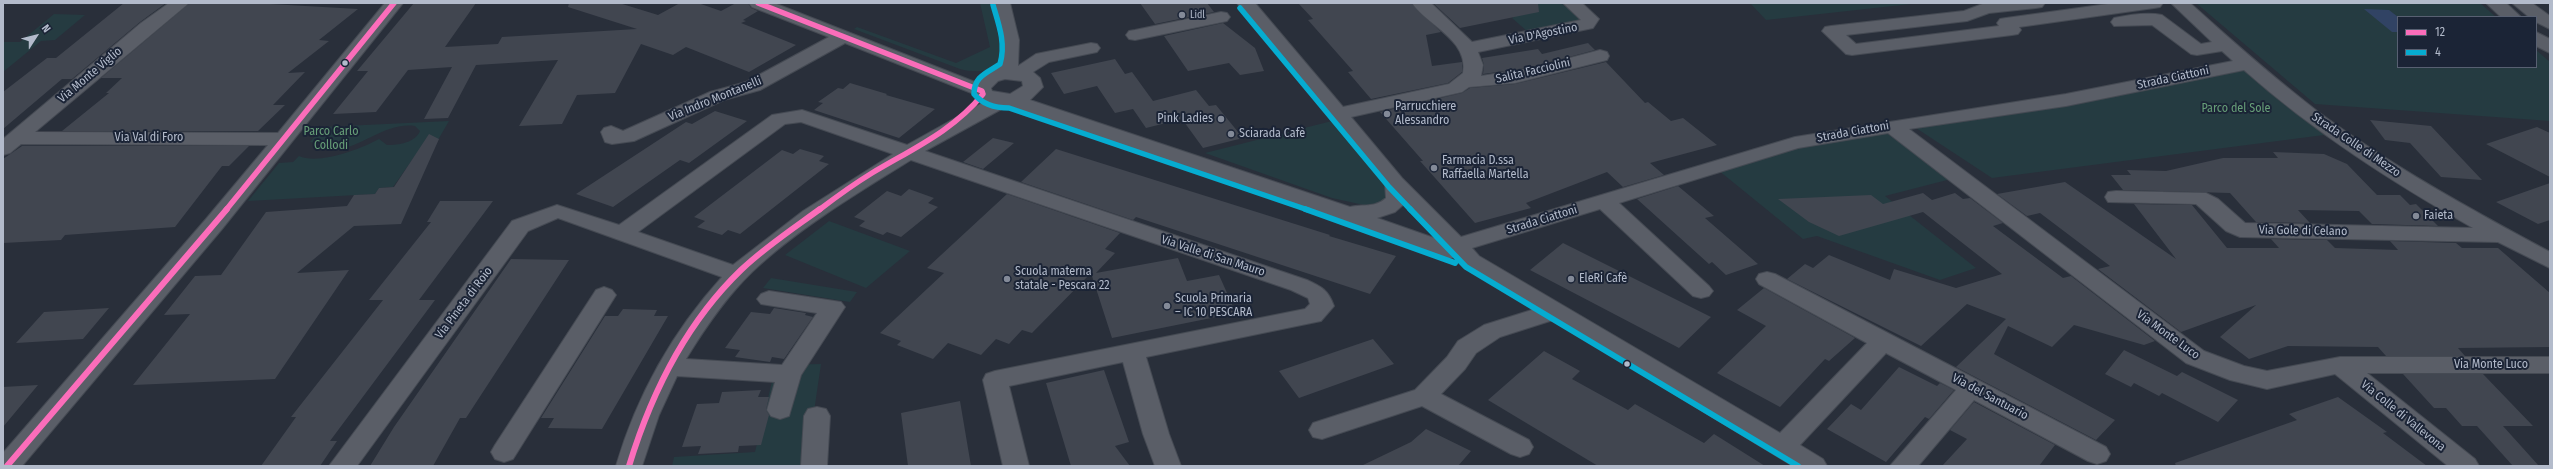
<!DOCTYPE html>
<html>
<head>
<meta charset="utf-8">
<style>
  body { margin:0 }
  #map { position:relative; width:2553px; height:469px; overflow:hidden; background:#292f3a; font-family:"Fira Sans Condensed",sans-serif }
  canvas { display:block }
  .frame { position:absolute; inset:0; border:4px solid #b3bbcb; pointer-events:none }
  .legend { position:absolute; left:2397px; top:16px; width:140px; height:52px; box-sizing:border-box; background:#1b2436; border:1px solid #586072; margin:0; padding:5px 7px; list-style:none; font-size:12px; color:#b3bbcb }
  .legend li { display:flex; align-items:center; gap:8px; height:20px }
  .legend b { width:20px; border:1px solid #586072 }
  .north { position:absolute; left:16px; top:16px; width:40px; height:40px; -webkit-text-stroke:3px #1b2436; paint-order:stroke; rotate:54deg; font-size:11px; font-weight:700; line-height:16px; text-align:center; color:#b3bbcb }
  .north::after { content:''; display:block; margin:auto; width:14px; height:18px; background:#b3bbcb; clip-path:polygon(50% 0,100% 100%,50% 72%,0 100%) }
</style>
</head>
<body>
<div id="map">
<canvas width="2553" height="469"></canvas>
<div class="frame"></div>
<ul class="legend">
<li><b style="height:5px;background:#fb6dba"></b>12</li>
<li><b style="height:5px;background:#06acd0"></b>4</li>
</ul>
<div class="north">N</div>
</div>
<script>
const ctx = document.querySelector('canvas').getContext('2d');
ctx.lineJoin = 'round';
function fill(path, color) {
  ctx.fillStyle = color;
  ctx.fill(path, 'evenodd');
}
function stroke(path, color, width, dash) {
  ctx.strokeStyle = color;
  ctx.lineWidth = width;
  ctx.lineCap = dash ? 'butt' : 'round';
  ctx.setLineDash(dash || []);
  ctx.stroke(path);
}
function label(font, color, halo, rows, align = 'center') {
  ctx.font = font + ' "Fira Sans Condensed",sans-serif';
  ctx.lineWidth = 4;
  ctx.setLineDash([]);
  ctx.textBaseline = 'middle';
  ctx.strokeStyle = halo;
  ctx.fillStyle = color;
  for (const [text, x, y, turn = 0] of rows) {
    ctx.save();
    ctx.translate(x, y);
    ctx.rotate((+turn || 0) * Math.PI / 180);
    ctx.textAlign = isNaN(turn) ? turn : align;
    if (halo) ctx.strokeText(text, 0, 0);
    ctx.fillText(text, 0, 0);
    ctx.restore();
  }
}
fill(new Path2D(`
  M980,3H991L1003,58C995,73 975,73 960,69L854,29L857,27L956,63L990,47Z
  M1533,3H1561L1580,18L1578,23L1528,32L1512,18Z
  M1750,3H1920L1766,20Z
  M2196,3H2480L2496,17H2398V67H2536V50L2550,62V121L2315,104Z
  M54,14L85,15L55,40L41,41L3,72V42H20Z
  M2247,69L2324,135L1992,178L1916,128L2073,105Z
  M449,121L431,152L417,153L393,187L379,188L375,194L248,201L279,163L293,162L299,156C319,165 361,149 379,139L387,145C398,145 415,143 420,131L415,126C386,122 363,147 335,150C323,152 321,143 310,142L323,127Z
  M1332,121L1387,187L1389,198L1373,207L1332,198L1205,153Z
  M1882,130L1951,179L1885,196L1976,268L1940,280L1817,236L1803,239L1718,170L1814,143Z
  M829,221L910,251L866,288L785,255Z
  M771,278L857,292L850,302L763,288Z
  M821,364L806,466H672L674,457L755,452L776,365Z`), '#253b41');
fill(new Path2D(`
  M2364,9L2389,10L2398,17V32H2392Z`), '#314364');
fill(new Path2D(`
  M124,3H166L140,22L72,79H62L3,129V92L47,58H56Z
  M190,3H253L358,9L319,40L329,41L288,73L305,72L273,105H285L258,131H62L109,93H106L122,78H101Z
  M414,3H476L445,47L498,44L502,37L637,29L568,7L569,3H619L658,15L680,3H698L721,11L736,3H748L751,8L758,11L743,20L746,21L741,23L796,45L749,72L686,47L673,55L641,44L615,93L577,95L562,124L519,126L558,60L476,65L448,118L424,119L452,67L408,70L376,112L333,114L368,71H357Z
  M1140,3H1207L1214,12L1155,24Z
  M1298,3H1411L1441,32L1426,35L1432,66L1462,62V72L1448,83L1371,99L1348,72L1353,71L1308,20L1313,19Z
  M1433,3H1538L1539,12L1460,28Z
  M1223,23L1255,48L1264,71L1240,75L1229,63L1188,71L1164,36Z
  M1588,43L1595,50L1532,67L1483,74L1484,65L1482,58L1538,49L1542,54Z
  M1115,59L1125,74L1132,72L1153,101L1196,90L1209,106L1216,105L1243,138L1203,148L1182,119L1146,128L1133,109L1115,113L1097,86L1064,94L1051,73Z
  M1606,62L1645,103L1648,102L1671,121L1683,118L1717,145L1650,163L1664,175L1623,187L1607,172L1526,203L1531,208L1475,223L1420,161H1423L1380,112L1462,93L1470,88L1515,84Z
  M850,83L887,94L886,95L935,109L899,138L814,110L823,103L818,102L838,88L843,89Z
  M715,111L747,121L689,163L680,160L613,207L576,194L686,122L692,124Z
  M2370,120L2431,126L2482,180L2441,177L2410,143L2385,140Z
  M2537,127L2550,133V177L2486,144Z
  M429,134L439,139L401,224L354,226L297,273L349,270L275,379L133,385L190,314L164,315L195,276L221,275L266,212L347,206L354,195L375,194L379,188L394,187Z
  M993,138L1014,143L983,169L963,162Z
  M22,146H249L229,166H222L175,227L65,235L61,240L3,243V159Z
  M800,149L824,156L819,161L829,164L740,234L728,230L722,235L697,227L705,221L694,217L761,166L782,150L793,154Z
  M1056,149L1330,235L1329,236L1396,256L1370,294L1136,217L1133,220L1021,182Z
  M2273,152L2324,154L2347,164L2377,195H2400L2410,205L2416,204L2438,226L2372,224L2359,211L2298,210L2310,223L2256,222L2230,193L2123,190L2111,175H2131L2127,170L2166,171L2223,158H2278Z
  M2065,182L2176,259L2134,204L2192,205L2227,248H2279L2271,239L2327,240L2335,248L2398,250L2390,241L2456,243L2462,248H2498L2550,293V347L2458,348L2465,356H2386L2378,347L2288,346L2249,359L2220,337L2256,305L2181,332L2098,269L2110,266L2040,213L2027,216L1997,194Z
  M2550,183V220L2538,224L2496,202Z
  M1678,186L1714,216L1705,218L1758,264L1726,275L1712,262L1709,264L1637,199Z
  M909,189L934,198L928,203L938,207L901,237L887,232L883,235L859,226L865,221L854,217L887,191L901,196Z
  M1923,193L1932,200L1955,193L1963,199L1970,198L2003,223L1993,226L2063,278L2071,276L2155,341L2144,345L2074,325L2052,347L2008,326L1994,354L2115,420L2096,440L1956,367L2006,319L1967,304L1921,346L1787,279L1805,264L1813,268L1829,255L1890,280L1894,269L1956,288L2002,274L1923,212L1839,236L1809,222L1778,199L1871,195L1883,204Z
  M1007,194L1120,233L1105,249L1115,253L1096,273L1178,258L1187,281L1219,275L1236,313L1112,338L1091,273L1032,333L1022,330L1009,344L996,339L981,355L948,343L933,359L897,345L901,341L880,333L944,273L927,268Z
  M440,201H493L419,300H435L330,441H337L320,466H261L296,417H291L383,300H369L431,222H427Z
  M1563,243L1711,317L1679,348L1530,270Z
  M511,259L569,260L466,418H460L433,466H370L394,427Z
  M1764,288L1855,338L1829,361L1825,359L1780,407L1717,373L1766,326L1737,310Z
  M109,308L83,339L16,343L44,312Z
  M774,308L806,313L805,315L813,317L784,359L772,357L770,362L735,357L740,350L725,348L751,312L770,314Z
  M623,309L657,310L654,316H668L602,429L548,428L554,418H541L605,316H618Z
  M1373,339L1394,364L1299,398L1279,371Z
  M2124,350L2177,376L2182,372L2238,400L2218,422L2162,393L2159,396L2134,383L2131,387L2105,374Z
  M1544,351L1580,371L1572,379L1628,410L1635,404L1704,443L1714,434L1765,466H1598L1488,400Z
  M1899,367L1937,386L1940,383L1954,390L1929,419L1925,417L1886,462L1827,429L1851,404L1861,410Z
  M1104,370L1129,442L1115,446L1130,466H1071L1046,383Z
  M2403,374H2483L2533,426H2503L2539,466H2513L2477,426H2462L2446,408H2434Z
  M38,385L3,427V387Z
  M761,390L758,397H769L766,410L769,415L761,445L739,446L738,452L698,454L701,446L682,447L697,404L719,403L722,392Z
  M2338,397L2387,432L2383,433L2427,466H2176L2175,463L2297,420L2289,414Z
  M960,401L971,466H908L901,413Z
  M1974,402L2055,445L2039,466H1942L1967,439L1950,430Z
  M1426,429L1471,451L1458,466H1361L1411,442Z`), '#414650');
const minor = new Path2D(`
  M169,3H189L35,132L278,133L385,3H403L222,229L22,466H3V453L206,219L268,145L21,144L10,153L3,155V139L141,23Z
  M749,3H774L975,82L984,73L996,69C1010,52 997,21 992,3H1010L1019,40L1018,66L1036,54L1091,43L1097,44L1100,48L1097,52L1049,62L1033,72L1040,78L1043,87L1030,100L1350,207C1363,204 1375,208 1386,198L1385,183L1237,3H1255L1343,107L1449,84L1463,73C1469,40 1428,26 1412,3H1431L1472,42L1581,20L1563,3H1582L1599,19L1593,28L1478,52L1483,65L1481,76L1532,68L1600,50L1607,52L1609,56L1607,60L1515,83L1469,87L1462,92L1351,117L1402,178L1461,237L1795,137L2066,94L2233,61L2222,51L2197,55L2191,54L2152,25L2114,26L2111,22L2114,18C2128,15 2148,12 2162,15L2201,44L2212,42L2171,3H2190C2231,40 2273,77 2317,111C2390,165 2470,209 2550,252V268L2498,242L2240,237L2226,231L2196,204L2108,202L2105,197L2108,192L2116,191L2206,193L2218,199L2245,223L2473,228C2392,182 2314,132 2244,70L2066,106L1909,129L2204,351L2244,366L2267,371L2340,357H2550V373H2367L2475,459L2479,466H2448L2335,374L2267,389L2230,380L2186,363L1888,133L1798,148L1619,203L1709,286L1713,291L1709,296L1701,298L1693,296L1600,209L1472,248L1479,256L1780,433L1867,343L1759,284L1756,279L1759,274L1767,272L1775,274L2106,447L2110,454L2106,461L2097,464L2088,461L1974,400L1918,466H1890L1956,390L1886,353L1800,445L1823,459L1827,466H1793L1553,320L1500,337L1476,353L1465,369L1441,394L1529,440L1533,447L1529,454L1520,457L1511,454L1422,406L1322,439L1313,437L1309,430L1313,423L1415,390L1447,357L1458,341L1484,325L1535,309L1463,266L1455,257L1447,259L1439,257L1337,218L1007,106L925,151L1307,280C1322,287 1328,290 1334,306L1321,321L1146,357L1169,434L1181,466H1155L1143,434L1123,362L1009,386L1029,466H1003L983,380L986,374L995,371L1305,309L1310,304L1308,298L1291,290L911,160C859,192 796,230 752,272C726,297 705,328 686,359L782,365L817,313L761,304L757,299L761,294L769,291L841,302L845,307L801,375L789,416L780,419L771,416L767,410L775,382L677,376L659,415L642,466H616C637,395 673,331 722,277L558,218L528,231L357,466H329L512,221L557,205L619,225L772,115L802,110L907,145L984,102L974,94L845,43L760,90L724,100L634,141L612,144L605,142L601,132L604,128L611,126L623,131L710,92L746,82L829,37L752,7ZM1005,79L1022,81L1023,86L1010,94L992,91L991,88L998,81ZM801,122L893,154L803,211L733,265L638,232L785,124ZM1404,204L1437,239L1377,218L1395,212Z
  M1985,3H2045L2042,7L2036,8L1989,13L1967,21L1846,35L1856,44L1999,26L1997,23L2000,19L2006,18L2115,3H2163L2160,7L2154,8L2019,27L2021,30L2018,34L2012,35L1852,55L1846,54L1822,31L1825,27L1831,26L1964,11Z
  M2486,3H2506L2521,17H2501Z
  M2512,3H2532L2550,16V29L2536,22V17H2529Z
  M1221,12L1227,13L1230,17L1227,21L1135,40L1129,39L1126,35L1129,31L1135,30Z
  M2536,32L2550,39V53L2536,46Z
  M604,287L612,290L616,295L513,459L504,462L495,459L491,452L495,445L596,290Z
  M817,407L826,409L830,416L827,466H801L804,416L808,409Z`);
stroke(minor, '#454a53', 2);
fill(minor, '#5a5e67');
stroke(new Path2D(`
  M758,3L982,91L983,94C953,131 912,149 872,173C854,184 836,197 819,210
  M226,210L394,3`), '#fb6dba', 5.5);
stroke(new Path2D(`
  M7,466L227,209
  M629,466C651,394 686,323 741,270C765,247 794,228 820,209`), '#fb6dba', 6);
stroke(new Path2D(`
  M993,5C999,25 1006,44 1000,64C987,73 974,76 974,94C983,105 995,108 1009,108L1308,210
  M1240,8L1389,187L1411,210`), '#06acd0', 5.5);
stroke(new Path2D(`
  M1305,209L1455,263
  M1410,209L1466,267L1798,466`), '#06acd0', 6);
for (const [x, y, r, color] of [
  [1182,15,4,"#838a98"],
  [345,63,3.5,"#b3bbcb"],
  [1387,114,4,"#838a98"],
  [1221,119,4,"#838a98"],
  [1231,134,4,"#838a98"],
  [1434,168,4,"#838a98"],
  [2416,216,4,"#838a98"],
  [1007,279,4,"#838a98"],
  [1571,279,4,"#838a98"],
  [1167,306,4,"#838a98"],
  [1627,364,3.5,"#b3bbcb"]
]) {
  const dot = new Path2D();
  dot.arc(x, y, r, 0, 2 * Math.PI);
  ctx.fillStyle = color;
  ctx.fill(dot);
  stroke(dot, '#1b2436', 1.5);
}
label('10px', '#b3bbcb', '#1b2436', [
  ["Lidl",1190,15]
], 'left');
label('12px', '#b3bbcb', '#1b2436', [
  ["Via D'Agostino",1543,34,-11],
  ["Salita Facciolini",1533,71,-13],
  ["Via Monte Viglio",90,75,-40],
  ["Strada Ciattoni",2173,78,-12],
  ["Via Indro Montanelli",715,99,-22],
  ["Strada Ciattoni",1853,132,-10],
  ["Via Val di Foro",149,138],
  ["Strada Colle di Mezzo",2356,145,34],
  ["Strada Ciattoni",1542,220,-17],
  ["Via Gole di Celano",2303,231,1],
  ["Via Valle di San Mauro",1213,256,18],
  ["Via Pineta di Roio",464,303,-53],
  ["Via Monte Luco",2168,335,36],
  ["Via Monte Luco",2491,365],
  ["Via del Santuario",1990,397,28],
  ["Via Colle di Vallevona",2403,416,39]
]);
label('12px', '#b3bbcb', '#1b2436', [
  ["Parrucchiere",1395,107],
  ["Alessandro",1395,121],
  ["Pink Ladies",1213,119,"right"],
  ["Sciarada Cafè",1239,134],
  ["Farmacia D.ssa",1442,161],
  ["Raffaella Martella",1442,175],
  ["Faieta",2424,216],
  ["Scuola materna",1015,272],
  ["statale - Pescara 22",1015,286],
  ["EleRi Cafè",1579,279],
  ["Scuola Primaria",1175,299],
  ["– IC 10 PESCARA",1175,313]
], 'left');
label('12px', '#679f78', '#1b2436', [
  ["Parco del Sole",2236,109],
  ["Parco Carlo",331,132],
  ["Collodi",331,146]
]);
</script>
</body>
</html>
